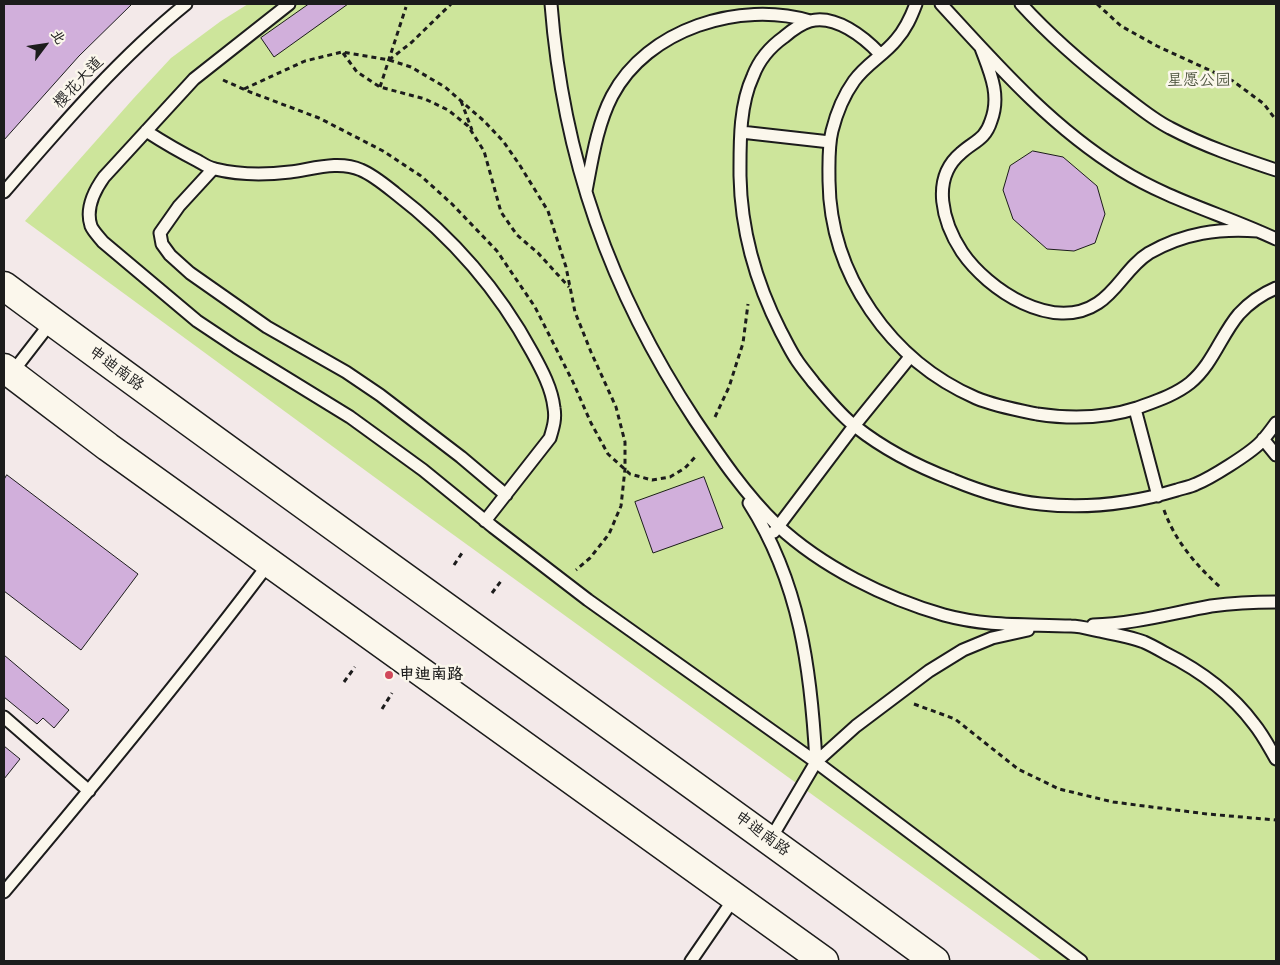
<!DOCTYPE html>
<html>
<head>
<meta charset="utf-8">
<style>
  body { margin:0 }
  #map { position:relative; width:1280px; height:965px; overflow:hidden; background:#f3e9e9; font-family:Sriracha,"LXGW WenKai TC",sans-serif }
  canvas { display:block }
  .frame { position:absolute; inset:0; border:5px solid #1c1c1c; pointer-events:none }
  .north { position:absolute; left:20px; top:20px; width:50px; height:50px; -webkit-text-stroke:4px #fbf7ec; paint-order:stroke; rotate:59deg; font-size:14px; font-weight:700; line-height:20px; text-align:center; color:#1c1c1c }
  .north::after { content:''; display:block; margin:auto; width:18px; height:22px; background:#1c1c1c; clip-path:polygon(50% 0,100% 100%,50% 72%,0 100%) }
</style>
</head>
<body>
<div id="map">
<canvas width="1280" height="965"></canvas>
<div class="frame"></div>
<div class="north">北</div>
</div>
<script>
const ctx = document.querySelector('canvas').getContext('2d');
ctx.lineJoin = 'round';
function fill(path, color) {
  ctx.fillStyle = color;
  ctx.fill(path, 'evenodd');
}
function stroke(path, color, width, dash) {
  ctx.strokeStyle = color;
  ctx.lineWidth = width;
  ctx.lineCap = dash ? 'butt' : 'round';
  ctx.setLineDash(dash || []);
  ctx.stroke(path);
}
function label(font, color, halo, rows, align = 'center') {
  ctx.font = font + ' Sriracha,"LXGW WenKai TC",sans-serif';
  ctx.lineWidth = 5;
  ctx.setLineDash([]);
  ctx.textBaseline = 'middle';
  ctx.strokeStyle = halo;
  ctx.fillStyle = color;
  for (const [text, x, y, turn = 0] of rows) {
    ctx.save();
    ctx.translate(x, y);
    ctx.rotate((+turn || 0) * Math.PI / 180);
    ctx.textAlign = isNaN(turn) ? turn : align;
    if (halo) ctx.strokeText(text, 0, 0);
    ctx.fillText(text, 0, 0);
    ctx.restore();
  }
}
fill(new Path2D(`
  M248,4H1276V961H1042L433,520L25,221L133,99L171,58L221,21Z`), '#cde59b');
const building = new Path2D(`
  M4,4H132L79,56L4,140Z
  M309,4H348L274,57L261,38Z
  M1033,151L1063,157L1097,186L1105,214L1095,243L1074,251L1047,249L1013,219L1003,190L1010,166Z
  M7,475L138,574L81,650L4,591V480Z
  M704,477L723,528L653,553L635,502Z
  M4,655L69,710L54,728L43,718L37,724L4,697Z
  M4,746L20,759L4,779Z`);
fill(building, '#d1afdb');
stroke(building, '#1c1c1c', 1);
const lane = new Path2D(`
  M289,4L194,79L104,177C94,191 85,208 91,226C93,231 99,237 103,242L197,321L236,347L350,417L423,470L493,527L588,600L816,762L1081,961
  M551,4C563,158 610,291 695,420C720,457 745,494 777,525C822,567 885,598 944,615C988,627 1026,624 1071,626C1080,626 1090,629 1099,631C1114,634 1130,637 1144,642C1151,645 1158,649 1165,653C1199,670 1231,693 1254,724C1263,735 1269,747 1276,759
  M916,4C911,17 906,29 896,40C884,55 866,64 854,81C844,95 836,115 832,131C828,147 829,165 829,181C830,275 891,361 976,398C995,406 1017,410 1037,414C1070,419 1106,418 1137,408C1156,401 1175,395 1190,383C1213,364 1221,335 1239,314C1249,303 1262,294 1276,288
  M941,4C996,64 1050,126 1121,170C1169,200 1225,215 1276,239
  M1021,4C1051,37 1085,66 1120,93C1136,105 1152,119 1170,128C1204,146 1240,158 1276,170
  M981,48C990,72 1001,95 991,121C985,140 974,141 961,153C930,179 943,223 962,252C988,290 1053,333 1098,303C1118,290 1128,266 1149,253C1184,233 1219,228 1258,231
  M880,54C864,37 835,14 810,21C800,24 791,31 784,37C770,47 759,60 753,76C739,106 740,144 740,176C741,232 756,283 781,332C786,341 790,350 796,359C801,367 808,375 814,383C827,398 840,415 856,427C885,450 919,467 953,480C982,492 1011,501 1041,504C1086,509 1134,503 1177,490C1183,488 1190,487 1196,484C1211,478 1249,454 1260,443C1266,437 1271,430 1276,423
  M146,131C163,142 180,152 198,161C203,164 209,168 215,169C239,175 265,175 290,172C313,169 339,160 361,170C373,175 385,185 395,193C451,236 499,291 532,352C542,370 552,389 554,408C556,419 553,428 550,438L485,521
  M741,132L830,142
  M213,169L179,206L160,233L162,244L170,255L190,273L267,327L346,372L380,395L461,457L506,495
  M586,191C592,160 597,125 612,96C647,29 740,0 810,21
  M4,192C61,126 118,59 186,4
  M11,374L52,321
  M1135,409L1158,496
  M1263,439L1276,455
  M749,503C800,583 811,670 816,762
  M774,532L854,426L910,357
  M1093,625C1133,624 1172,613 1211,606C1233,603 1254,602 1276,602
  M4,717L89,791
  M770,840L816,762L856,726L929,671L963,650L992,638L1028,630
  M4,892C95,784 185,675 270,562
  M691,961L735,897`);
const secondary = new Path2D(`
  M4,286C312,514 626,734 935,961
  M4,368L108,447L824,961`);
stroke(lane, '#1c1c1c', 15);
stroke(secondary, '#1c1c1c', 31);
stroke(new Path2D(`
  M1097,4L1121,26L1157,46L1233,81L1264,104L1276,120
  M343,53L357,72L380,87L425,99L448,110L468,126L484,151L501,212L517,235L538,253L569,287
  M389,60L412,42L451,4
  M223,80L250,92L319,118L383,151L421,176L452,204L497,251L535,307L573,382L591,423L608,454L630,474L652,480L670,477L685,468L697,455
  M380,87L406,7
  M244,89L305,61L342,52L389,60L411,67L445,87L484,121L503,141L519,164L548,211L566,267L575,312L591,352L616,407L625,442V469L621,506L609,534L590,558L576,570
  M461,101L472,130
  M715,417L729,387L743,343L748,304
  M1164,510C1175,541 1196,565 1220,587
  M454,565L462,553
  M492,593L501,581
  M344,682L355,667
  M914,704L955,719L1018,769L1059,789L1113,802L1207,814L1276,820
  M382,709L392,693`), '#1c1c1c', 3, [5, 4]);
stroke(lane, '#fbf7ec', 11);
stroke(secondary, '#fbf7ec', 28);
for (const [x, y, r, color] of [
  [389,675,5,"#d1495b"]
]) {
  const dot = new Path2D();
  dot.arc(x, y, r, 0, 2 * Math.PI);
  ctx.fillStyle = color;
  ctx.fill(dot);
  stroke(dot, '#fbf7ec', 2);
}
label('16px', '#515842', '#fbf7ec', [
  ["星愿公园",1199,81]
]);
label('16px', '#1c1c1c', '#fbf7ec', [
  ["樱花大道",79,83,-47],
  ["申迪南路",116,369,36],
  ["申迪南路",762,834,36]
]);
label('bold 16px', '#1c1c1c', '#fbf7ec', [
  ["申迪南路",399,675]
], 'left');
</script>
</body>
</html>
